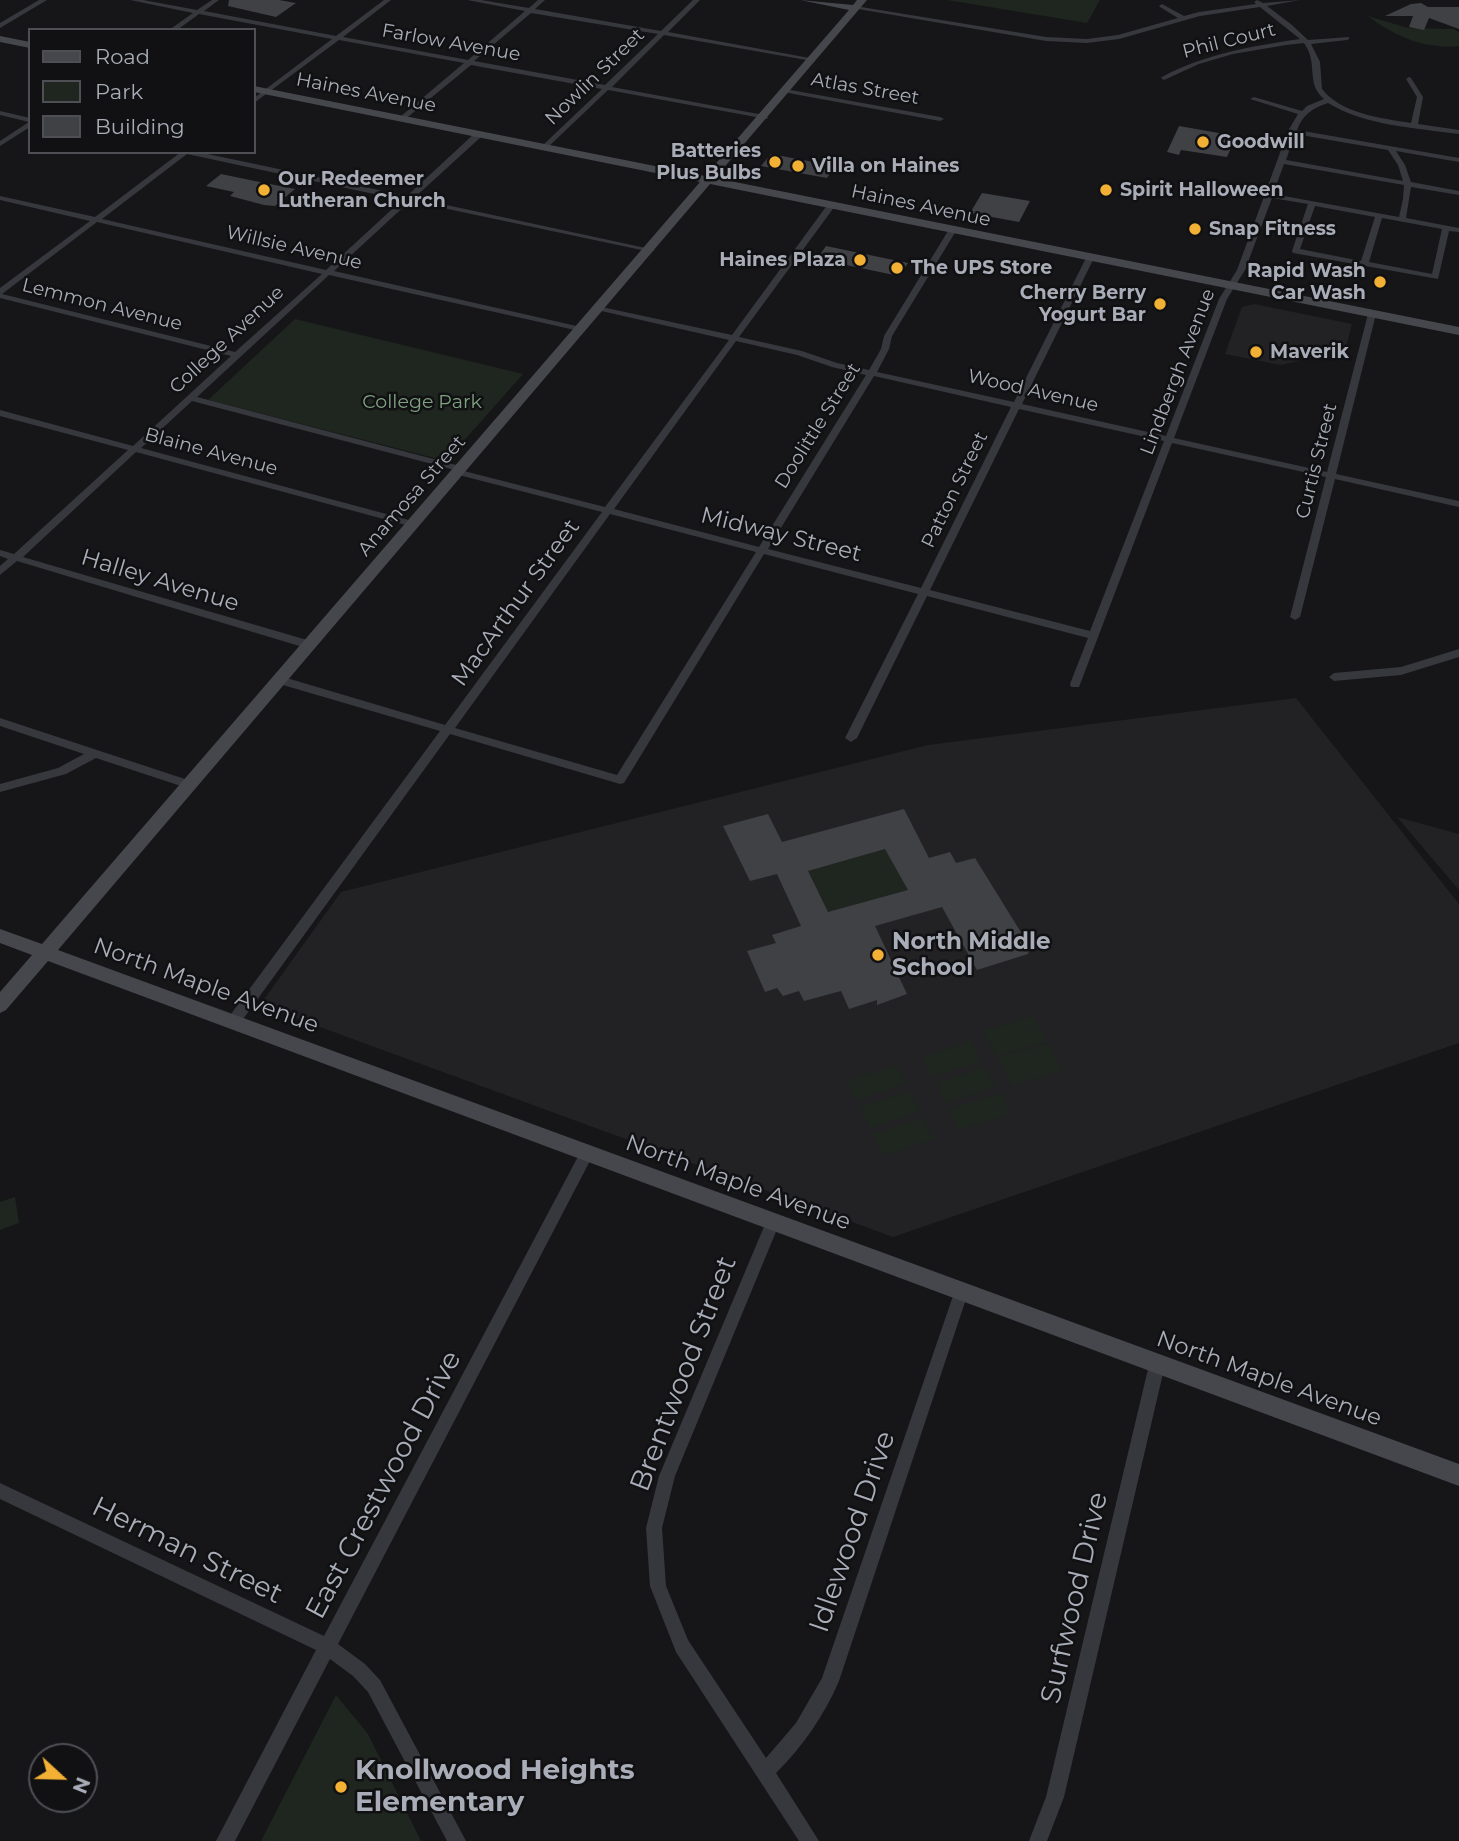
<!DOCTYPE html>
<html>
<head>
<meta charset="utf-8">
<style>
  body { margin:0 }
  #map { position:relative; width:1459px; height:1841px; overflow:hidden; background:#161618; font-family:Montserrat,sans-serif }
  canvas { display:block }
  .legend { position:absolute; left:28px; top:28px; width:228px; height:126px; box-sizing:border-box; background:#111113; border:2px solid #4d4f55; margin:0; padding:9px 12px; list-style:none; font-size:21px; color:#a8adb8 }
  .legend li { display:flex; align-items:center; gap:14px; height:35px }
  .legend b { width:35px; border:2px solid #4d4f55 }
  .north { position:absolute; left:28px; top:1743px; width:70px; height:70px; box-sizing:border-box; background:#111113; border:2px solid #4d4f55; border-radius:50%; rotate:112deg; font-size:19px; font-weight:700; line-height:28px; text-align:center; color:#a8adb8 }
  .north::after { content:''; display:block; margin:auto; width:24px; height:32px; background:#f2b134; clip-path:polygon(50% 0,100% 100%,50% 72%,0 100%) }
</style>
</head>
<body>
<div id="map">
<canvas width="1459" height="1841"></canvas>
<ul class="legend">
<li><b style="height:9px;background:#45474d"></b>Road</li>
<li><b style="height:19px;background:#1e261f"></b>Park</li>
<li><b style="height:19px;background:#404145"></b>Building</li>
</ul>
<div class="north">N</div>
</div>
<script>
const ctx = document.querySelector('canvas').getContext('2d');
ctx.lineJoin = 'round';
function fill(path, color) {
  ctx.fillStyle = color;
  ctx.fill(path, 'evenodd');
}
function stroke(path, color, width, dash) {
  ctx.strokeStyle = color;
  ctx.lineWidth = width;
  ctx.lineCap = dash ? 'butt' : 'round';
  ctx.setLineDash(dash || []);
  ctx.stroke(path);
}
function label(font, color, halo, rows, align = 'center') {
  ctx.font = font + ' Montserrat,sans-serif';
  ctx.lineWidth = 5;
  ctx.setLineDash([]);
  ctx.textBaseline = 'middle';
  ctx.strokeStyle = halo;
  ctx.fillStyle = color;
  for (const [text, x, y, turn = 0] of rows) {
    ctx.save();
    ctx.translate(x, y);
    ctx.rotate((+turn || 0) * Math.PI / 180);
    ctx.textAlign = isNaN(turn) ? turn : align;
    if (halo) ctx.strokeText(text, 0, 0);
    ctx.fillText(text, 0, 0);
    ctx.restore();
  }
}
fill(new Path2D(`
  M1254,304L1352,324L1342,361L1319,356L1281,365L1225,354L1242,307Z
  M1296,698L1459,904V1043L893,1237L260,1005L341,892L928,745Z
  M1397,817L1459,834V890Z`), '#222225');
fill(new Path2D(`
  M947,0H1100L1087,23Z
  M1368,16L1408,28L1453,29L1459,32V46C1427,50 1393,36 1368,16Z
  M295,319L523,374L446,461L208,400Z
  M885,849L908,890L828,912L808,871Z
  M1032,1016L1047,1041L997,1057L983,1031Z
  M971,1041L981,1061L932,1077L922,1057Z
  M1047,1043L1063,1070L1013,1086L998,1058Z
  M896,1065L906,1084L856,1100L847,1080Z
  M985,1067L996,1087L946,1103L936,1083Z
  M909,1091L920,1112L870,1128L860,1107Z
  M1000,1093L1011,1114L959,1130L949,1109Z
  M923,1118L934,1139L883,1156L873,1134Z
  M15,1197L19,1223L0,1230V1202Z
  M336,1695L368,1734L421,1841H261Z`), '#1e261f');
fill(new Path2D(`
  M229,0H279L296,3L276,17L228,6Z
  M1421,3L1428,7H1459V29L1429,18L1424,30L1409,27L1413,16H1385L1411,4Z
  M1179,126L1236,136L1227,157L1181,150L1179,155L1167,152Z
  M771,154L835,166L827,178L761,166Z
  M221,174L250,180L295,189L275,206L264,205L230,196L234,192L206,186Z
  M982,193L1030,201L1019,222L970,213Z
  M826,246L908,263L899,276L817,259Z
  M904,809L929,858L950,852L956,863L975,858L1030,947L1028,954L977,970L942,907L875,926L907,994L877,1005V1000L849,1009L841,991L804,1001L799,991L783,996L777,988L765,992L747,951L776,943L772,935L801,926L777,874L750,881L723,826L768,814L782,842ZM885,849L908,890L828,912L808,871Z`), '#404145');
fill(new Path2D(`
  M39,0H47L0,28V23Z
  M130,0H143L197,10L212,0H219L204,11L336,36L384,0H391L343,37L468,60L525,11L467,0H481L529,8L538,0H545L535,9L661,31L693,0H700L668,32L815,59L812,61L664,35L612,87L764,115L768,117L767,119L608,90L546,149L542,147L543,145L602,89L471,65L403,121H400V117L464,63L339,40L254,103V98L332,39L199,14L177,30H169L193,13ZM531,13L658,34L605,85L474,61Z
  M1257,0L1263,3L1300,0L1267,6L1292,25L1308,40L1349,37V39L1347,40L1311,44L1320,62L1322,89C1342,114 1381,118 1411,123L1417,97L1406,79L1409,77L1411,78L1423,97L1418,124L1459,130V134C1416,128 1366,126 1328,103C1313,108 1303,114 1297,130L1459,158V162L1396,151L1405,165L1411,182L1459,191V195L1411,187L1406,218L1459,228V232L1449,231L1438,279L1293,253L1292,251L1308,204L1272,198L1245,270L1227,299L1174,438L1327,472L1368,314L1372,311L1376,314L1336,474L1459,501V507L1335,479L1300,617L1295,620L1290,617L1326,477L1172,443L1079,687H1071L1070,684L1088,638L927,596L857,738L851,742L845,738L918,594L764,554L624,783L620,784L450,734L238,1026L233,1027L228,1026L227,1022L228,1018L440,731L276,683L275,680L276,677L280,676L445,725L602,512L455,474V470L192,401L141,448L416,522L418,524L413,527L136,452L23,557L314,642L315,645L314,648H306L17,561L0,575V566L8,559L0,556V550L14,554L128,450L0,416V410L133,446L231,356L0,298V288L90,221L0,200V196L95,217L181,152H198L407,196L476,132H482V136L414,198L655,250L651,252L410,201L334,271L581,327L584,328V332L329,275L197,397L464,467V471L605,507L729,340L597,310V306L732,335L828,204H831L835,206L739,337L802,351L837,363L869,370L881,349L884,336L948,231L952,229L956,231L892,336L889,349L877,372L1014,402L1086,258L1090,256L1094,258L1022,404L1166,436L1219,299L1237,270L1288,131L1298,114L1250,99L1254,97L1302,111L1307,106L1324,99C1305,83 1319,64 1304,43L1286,45L1233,54L1199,64L1164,80L1161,78L1162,77C1205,54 1252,46 1300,39L1260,7L1200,16L1119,39L1087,43L1046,41L852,8L855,6L1046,37L1087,39L1118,35L1178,18L1160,7L1159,6L1162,4L1184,16L1199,12L1256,4L1254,2ZM1295,134L1388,150L1398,165L1403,181L1286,160ZM187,154L402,200L326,270L102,219ZM1284,164L1404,185L1403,199L1399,217L1273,194ZM1315,206L1375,217L1361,261L1300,249ZM1382,218L1442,229L1432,274L1369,262ZM97,222L322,274L235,352L2,294ZM736,341L797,355L832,367L866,375L759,547L614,509ZM874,376L1011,407L921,588L768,549ZM1019,409L1164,441L1090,631L930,590ZM610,514L756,552L617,775L455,728Z
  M785,89L940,117L944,119L940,121L783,92L782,91Z
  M0,111L30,118V127L0,146V141L29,122L0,115Z
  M1459,649V657L1401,675L1334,681L1329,677L1334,673L1401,667Z
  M0,718L194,782L196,785L190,789L96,758L66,774L0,792V784L58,768L84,754L0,726Z
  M587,1147L592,1149L594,1153L592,1157L338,1644L365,1664L380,1680L466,1841H447L368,1692L353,1676L330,1659L235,1841H216L316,1650L0,1499V1483L324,1636L582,1149Z
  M773,1216L778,1217L780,1222L675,1476L662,1528L666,1586L688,1640L766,1758L796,1723L822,1678L954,1293L956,1288L961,1286L966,1288L968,1293L839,1681C824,1716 803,1746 776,1773L819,1841H799L676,1652L650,1586L646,1528L659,1476L766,1222L768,1217Z
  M1157,1358L1162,1360L1165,1365L1064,1797L1047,1841H1029L1046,1797L1149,1365L1152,1360Z`), '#37383d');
fill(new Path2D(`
  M800,0L853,5L857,0H867L715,178L1459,327V335L710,184L58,950L1459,1464V1486L48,961L6,1010L0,1013V992L32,955L0,943V929L42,944L700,182L254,92V86L705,176L849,10Z
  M0,36L30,42V48L0,42Z`), '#45474d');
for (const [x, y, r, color] of [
  [1203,142,7,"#f2b134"],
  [775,162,7,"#f2b134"],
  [798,166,7,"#f2b134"],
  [264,190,7,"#f2b134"],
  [1106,190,7,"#f2b134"],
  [1195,229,7,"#f2b134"],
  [860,260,7,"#f2b134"],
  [897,268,7,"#f2b134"],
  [1380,282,7,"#f2b134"],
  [1160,304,7,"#f2b134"],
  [1256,352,7,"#f2b134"],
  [878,955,7,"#f2b134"],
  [341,1787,7,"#f2b134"]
]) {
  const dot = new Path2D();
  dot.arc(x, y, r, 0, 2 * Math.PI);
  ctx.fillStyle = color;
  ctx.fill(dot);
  stroke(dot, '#111113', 2.5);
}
label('19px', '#a8adb8', '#111113', [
  ["Phil Court",1229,41,-14],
  ["Farlow Avenue",451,43,10],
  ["Nowlin Street",595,77,-44],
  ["Atlas Street",865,89,10],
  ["Haines Avenue",366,93,11],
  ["Haines Avenue",921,206,12],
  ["Willsie Avenue",294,248,13],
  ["Lemmon Avenue",102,305,14],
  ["College Avenue",227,340,-43],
  ["Lindbergh Avenue",1178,372,-69],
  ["Wood Avenue",1033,391,13],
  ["Doolittle Street",818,426,-58],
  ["Blaine Avenue",211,452,15],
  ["Curtis Street",1317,461,-76],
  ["Patton Street",955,490,-64],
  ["Anamosa Street",412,496,-49]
]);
label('bold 19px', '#a8adb8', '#111113', [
  ["Goodwill",1217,142],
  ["Batteries",761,151,"right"],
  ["Plus Bulbs",761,173,"right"],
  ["Villa on Haines",812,166],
  ["Our Redeemer",278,179],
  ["Lutheran Church",278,201],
  ["Spirit Halloween",1120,190],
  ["Snap Fitness",1209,229],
  ["Haines Plaza",846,260,"right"],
  ["The UPS Store",911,268],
  ["Rapid Wash",1366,271,"right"],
  ["Car Wash",1366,293,"right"],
  ["Cherry Berry",1146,293,"right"],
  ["Yogurt Bar",1146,315,"right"],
  ["Maverik",1270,352]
], 'left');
label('19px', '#7fa381', '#111113', [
  ["College Park",422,402]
]);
label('23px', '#a8adb8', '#111113', [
  ["Midway Street",781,535,14],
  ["Halley Avenue",160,581,17],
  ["MacArthur Street",516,603,-54],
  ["North Maple Avenue",206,986,20],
  ["North Maple Avenue",738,1183,20],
  ["North Maple Avenue",1269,1379,20]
]);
label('bold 23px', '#a8adb8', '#111113', [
  ["North Middle",892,942],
  ["School",892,968]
], 'left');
label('28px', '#a8adb8', '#111113', [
  ["Brentwood Street",684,1374,-69],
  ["East Crestwood Drive",384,1485,-62],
  ["Idlewood Drive",853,1532,-71],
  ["Herman Street",187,1551,26],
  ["Surfwood Drive",1075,1598,-77]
]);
label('bold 28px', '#a8adb8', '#111113', [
  ["Knollwood Heights",355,1771],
  ["Elementary",355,1803]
], 'left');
</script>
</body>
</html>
